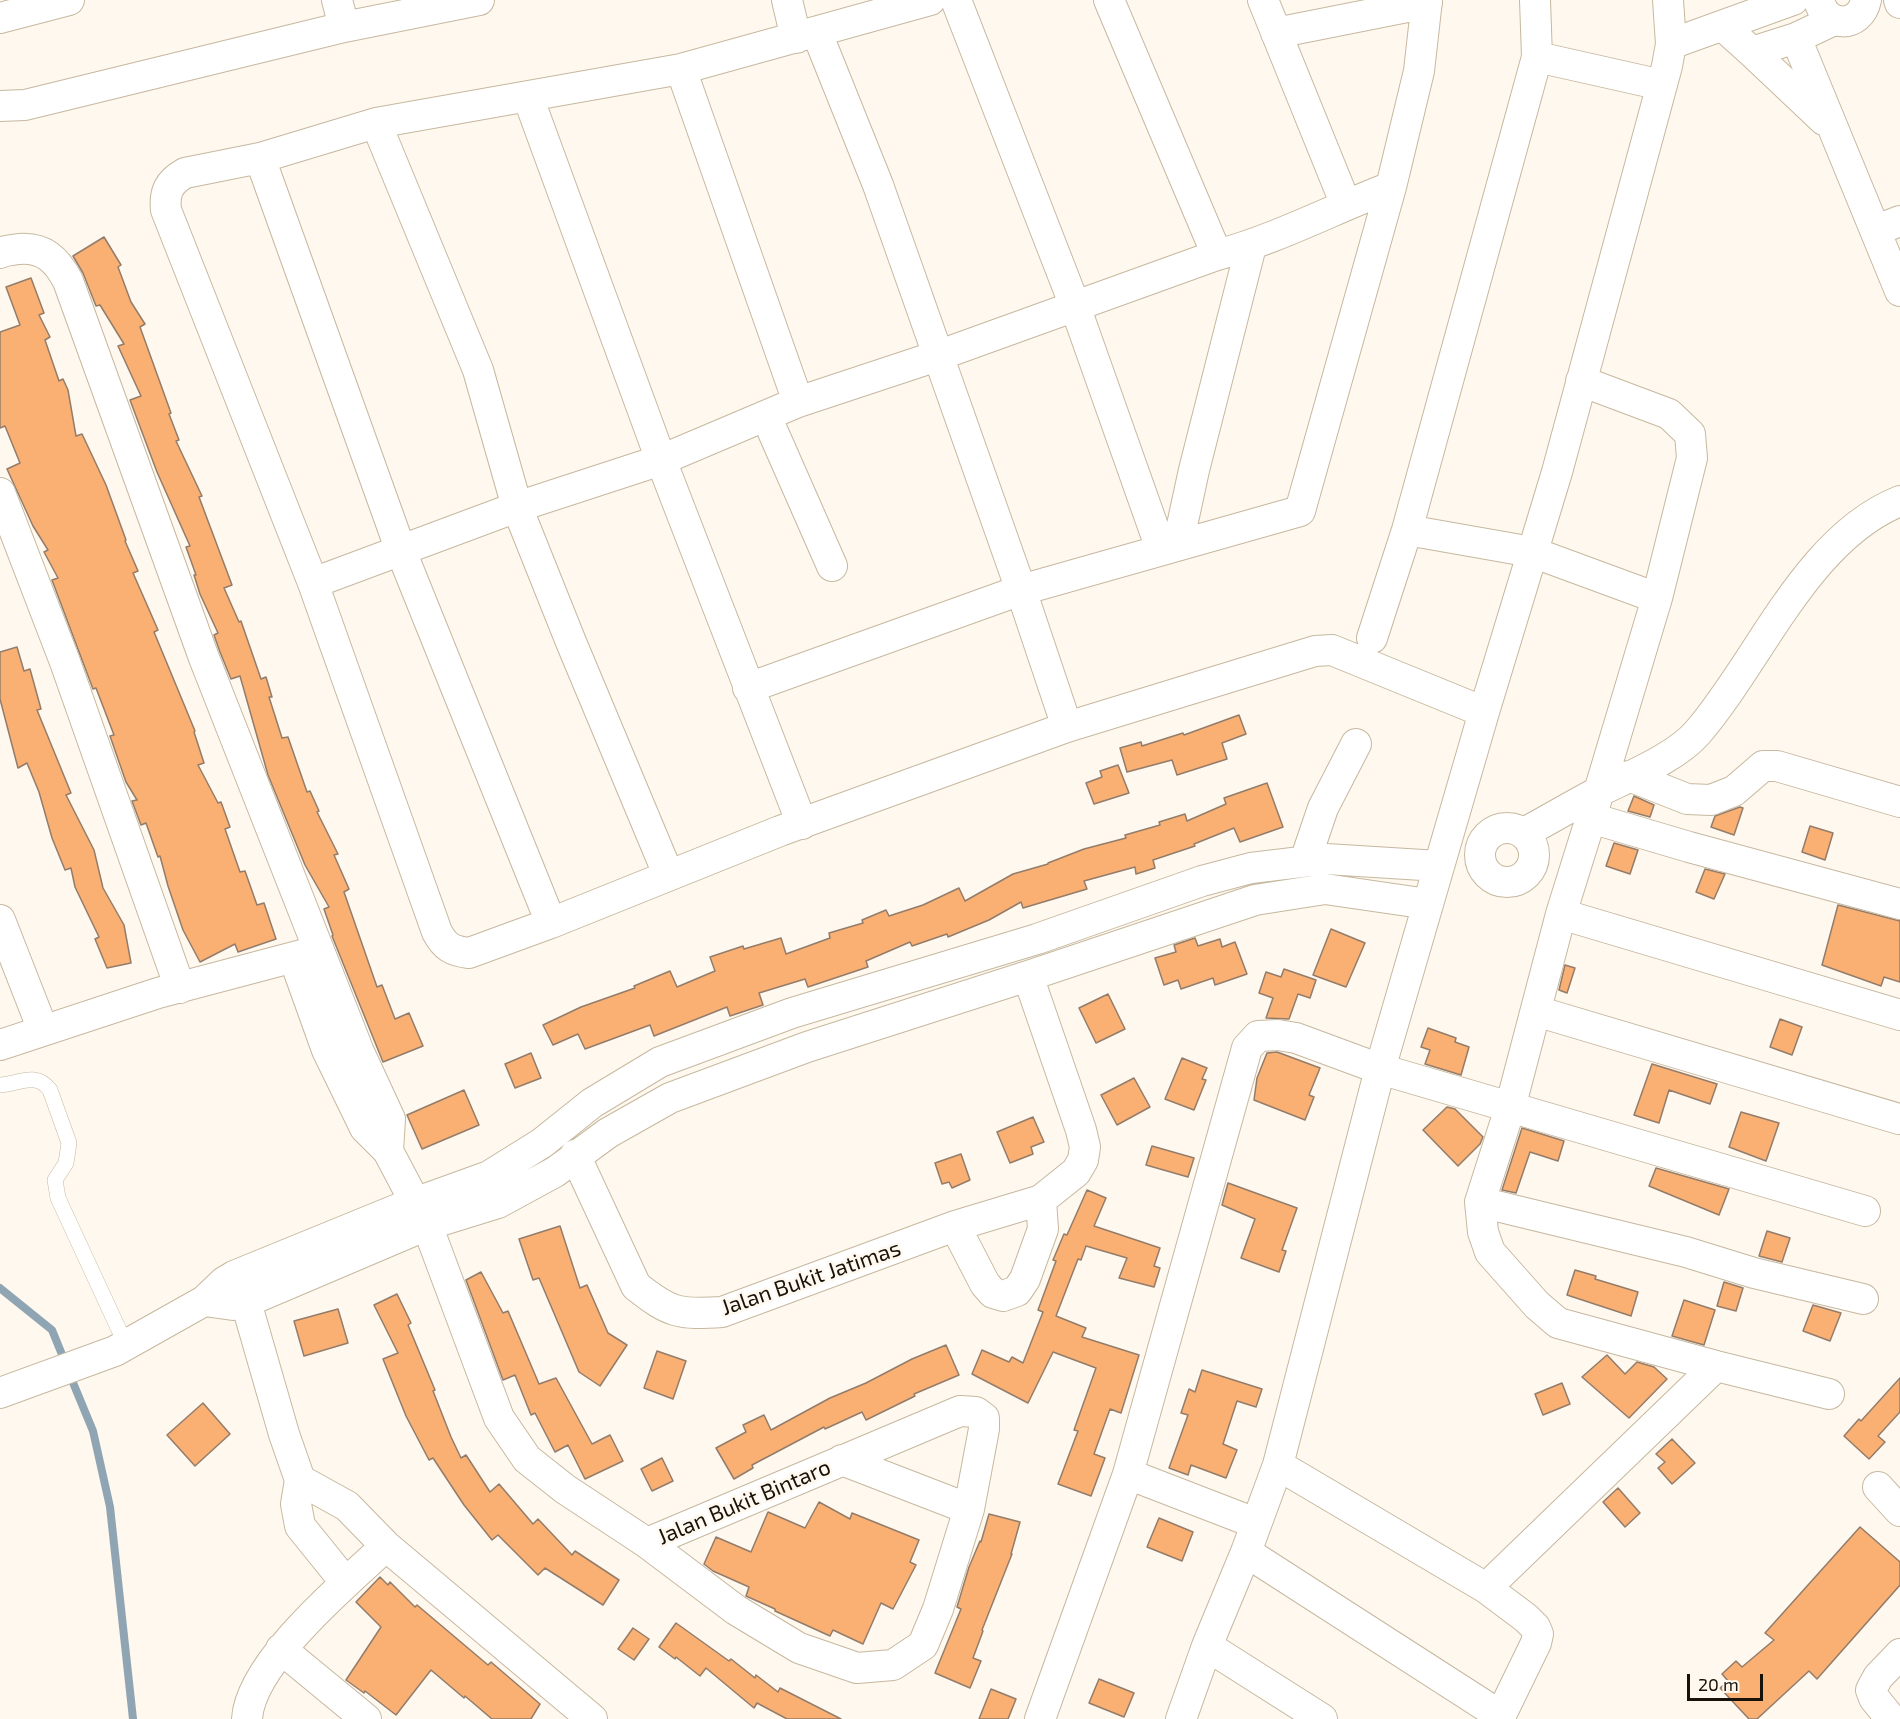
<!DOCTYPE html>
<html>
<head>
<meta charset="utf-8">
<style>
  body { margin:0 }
  #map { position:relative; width:1900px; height:1719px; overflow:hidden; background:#fef8ee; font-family:"Exo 2",sans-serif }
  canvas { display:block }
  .scale { position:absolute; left:1687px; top:1674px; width:76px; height:27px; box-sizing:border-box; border:3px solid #18130a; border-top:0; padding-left:8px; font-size:18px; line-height:21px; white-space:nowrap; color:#18130a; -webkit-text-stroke:4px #fef8ee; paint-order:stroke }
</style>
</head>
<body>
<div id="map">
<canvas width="1900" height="1719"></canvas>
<div class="scale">20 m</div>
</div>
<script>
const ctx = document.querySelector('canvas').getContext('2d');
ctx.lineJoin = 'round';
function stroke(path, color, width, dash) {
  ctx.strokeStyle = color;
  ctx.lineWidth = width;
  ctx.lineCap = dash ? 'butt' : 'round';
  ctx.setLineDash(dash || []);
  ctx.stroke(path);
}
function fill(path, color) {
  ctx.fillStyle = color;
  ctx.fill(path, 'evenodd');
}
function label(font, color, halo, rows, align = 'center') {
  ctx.font = font + ' "Exo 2",sans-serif';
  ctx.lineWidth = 5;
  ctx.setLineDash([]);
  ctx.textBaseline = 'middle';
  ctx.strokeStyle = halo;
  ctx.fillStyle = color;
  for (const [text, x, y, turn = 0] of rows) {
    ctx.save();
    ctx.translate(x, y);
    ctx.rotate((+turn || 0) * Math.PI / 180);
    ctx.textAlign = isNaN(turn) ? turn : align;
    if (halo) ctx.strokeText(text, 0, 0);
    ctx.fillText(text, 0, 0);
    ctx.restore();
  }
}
stroke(new Path2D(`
  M0,1288L52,1330L65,1362
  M69,1373L93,1431L110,1507L133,1719`), '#90a5b3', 8);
const building = new Path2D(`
  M104,237L121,265L118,267L131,302L145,324L140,327L171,413L169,414L179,440L176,441L202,496L199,497L232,585L224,588L239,622L241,621L242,624L261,679L266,677L272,697H269L282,738L288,737L307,792L310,791L319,811L317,812L338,854L334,855L349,889L344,892L377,987L382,985L395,1019L409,1013L423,1046L383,1062L332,936L333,935L324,909L329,907L305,865L268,775L240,676L231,679L220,652L214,635L218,633L200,594L194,575H196L186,547L190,546L157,472L130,400L141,396L118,346L124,344L100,305L96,306L83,273L73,256Z
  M31,278L44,313L39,315L50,337L45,340L59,381L63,379L68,390L76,436L82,434L106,485L126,540L125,541L138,571L133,573L158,630L154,632L195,731L194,732L204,763L198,765L218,803L221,802L230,827L225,829L240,872L245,871L257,905L264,903L276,939L238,952L235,944L200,962L183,930L168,886L160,856L158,857L146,823L141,825L132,801L137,800L126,782L110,736L114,735L96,688L93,689L52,580L58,578L44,552L48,550L33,526L7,469L20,463L5,426L0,428V332L20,325L6,287Z
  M17,647L24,671L30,669L41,709L37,710L71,793L66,795L94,850L103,888L124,925L131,963L107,968L95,939L99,937L75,887L71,868L65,870L52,838L39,792L27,763L18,768L0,699V652Z
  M1239,715L1246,734L1222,743L1227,759L1177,775L1172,760L1127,772L1120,748L1141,742L1142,746L1183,733L1184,735Z
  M1118,765L1129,793L1094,804L1086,783L1102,777L1100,771Z
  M1267,783L1283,827L1240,842L1234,828L1194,844L1195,846L1153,860L1155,868L1136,874L1135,867L1084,881L1087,889L1023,908L1021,902L989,920L948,937L947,934L912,946L910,942L866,961L868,967L808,987L805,979L759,993L763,1005L730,1016L727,1007L654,1036L650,1025L585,1049L578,1034L553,1045L543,1025L581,1007L635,988L634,986L670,971L677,987L715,971L710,957L743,946L744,949L781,938L786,954L830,938L829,933L863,923L862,920L886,910L889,916L923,905L959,888L965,901L1013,874L1048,864V863L1084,849L1126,838L1125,835L1160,825L1159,822L1185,814L1187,821L1226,804L1224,798Z
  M1634,796L1654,805L1650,817L1628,811Z
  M1740,807L1743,808L1734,835L1711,827L1715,816Z
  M1810,826L1833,833L1825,860L1802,852Z
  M1614,843L1638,850L1630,874L1606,866Z
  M1705,869L1725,874L1714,899L1696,892Z
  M1838,905L1900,921V982L1884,977L1881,986L1822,965Z
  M1331,929L1365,943L1346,987L1313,975Z
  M1195,938L1198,946L1220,939L1222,947L1235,942L1247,974L1215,985L1213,978L1181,989L1178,980L1164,985L1155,958L1176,952L1174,945Z
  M1565,965L1575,968L1567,993L1559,990Z
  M1284,969L1316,980L1310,998L1298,994L1289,1019L1266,1018L1273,998L1259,993L1266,972L1281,977Z
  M1108,994L1125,1029L1096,1043L1079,1008Z
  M1780,1019L1802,1027L1792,1055L1770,1047Z
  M1428,1028L1456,1038L1455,1042L1469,1047L1461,1075L1425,1064L1430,1050L1421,1047Z
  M1277,1052L1320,1068L1309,1095L1314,1097L1305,1120L1254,1100L1257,1078L1267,1053Z
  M531,1053L541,1078L515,1088L505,1064Z
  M1182,1058L1207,1068L1202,1079L1206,1080L1194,1110L1165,1099Z
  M1652,1064L1717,1084L1710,1104L1669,1090L1659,1123L1634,1115Z
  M1134,1078L1150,1107L1117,1125L1101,1095Z
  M464,1090L479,1125L422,1149L407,1115Z
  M1447,1107L1455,1109L1483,1137L1480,1144L1458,1166L1423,1130Z
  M1741,1112L1779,1123L1766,1161L1729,1147Z
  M1033,1117L1044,1142L1031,1147L1033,1154L1010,1163L997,1132Z
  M1522,1128L1564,1141L1558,1161L1530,1152L1516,1193L1502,1190Z
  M1152,1146L1194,1158L1188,1177L1146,1165Z
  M961,1154L970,1180L952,1188L949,1182L942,1184L935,1163Z
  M1656,1168L1729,1189L1719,1215L1649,1186Z
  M1228,1183L1297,1208L1282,1250L1286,1251L1279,1272L1241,1258L1255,1219L1222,1205Z
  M1087,1190L1106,1198L1094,1226L1160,1248L1154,1266L1160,1268L1154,1287L1119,1278L1127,1258L1086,1246L1081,1260L1078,1259L1056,1316L1086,1328L1082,1337L1139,1355L1121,1413L1110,1409L1094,1454L1105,1458L1091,1496L1058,1484L1078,1431L1074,1430L1096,1368L1053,1352L1028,1403L972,1374L982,1350L1009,1362L1012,1357L1023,1363L1043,1312L1038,1310L1056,1261L1053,1260L1064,1234L1067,1235Z
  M560,1226L580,1288L587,1285L608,1333L627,1345L600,1386L579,1372L539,1278L533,1280L519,1239Z
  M1767,1231L1790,1238L1782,1262L1759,1256Z
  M1575,1270L1596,1276L1595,1279L1638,1292L1631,1316L1567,1295Z
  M481,1272L503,1313L508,1311L539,1384L556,1378L592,1444L610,1435L623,1461L585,1479L568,1445L555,1452L535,1413L531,1415L515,1375L503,1380L466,1280Z
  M1724,1282L1743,1288L1736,1311L1717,1306Z
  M397,1294L411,1323L408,1325L435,1390L433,1391L451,1437L461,1458L466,1455L490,1492L499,1484L533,1524L538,1519L572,1555L575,1551L619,1580L603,1605L545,1568L538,1575L498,1535L492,1540L464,1505L433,1458L429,1460L406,1416L383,1359L398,1353L374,1305Z
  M1684,1300L1715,1310L1704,1345L1672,1336Z
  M1813,1305L1841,1313L1830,1341L1803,1331Z
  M338,1309L348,1343L304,1356L294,1321Z
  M946,1345L959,1375L914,1394L915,1396L866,1420L862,1412L825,1429L824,1427L752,1465L753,1468L734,1479L716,1448L746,1432L743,1425L764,1415L771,1430L830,1398L866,1383L912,1359Z
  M657,1351L686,1361L673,1399L644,1388Z
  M1607,1355L1625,1374L1637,1362L1654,1367L1667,1379L1629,1418L1582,1377Z
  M1202,1370L1262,1389L1256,1407L1237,1401L1223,1444L1237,1450L1226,1478L1191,1465L1188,1475L1169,1468L1188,1415L1181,1413L1189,1389L1195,1392Z
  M1900,1378V1412L1878,1436L1885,1442L1869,1459L1844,1436L1859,1419L1861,1421Z
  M1562,1383L1570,1404L1543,1415L1535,1394Z
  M203,1403L230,1434L195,1466L167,1435Z
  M1672,1439L1695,1463L1672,1484L1658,1468L1665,1462L1656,1454Z
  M662,1458L673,1481L652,1491L641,1469Z
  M1618,1488L1640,1513L1625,1527L1603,1502Z
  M819,1502L850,1519L852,1513L919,1540L910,1562L916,1565L893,1609L881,1603L863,1644L833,1630L830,1636L775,1611V1609L746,1596L749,1587L713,1571L704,1564L716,1537L751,1552L768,1512L805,1528Z
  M989,1514L1020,1522L1011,1554H1012L982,1630L983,1631L973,1658L981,1661L970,1688L935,1673L961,1609L957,1607L969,1567L980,1541L981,1542Z
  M1159,1518L1193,1532L1182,1561L1147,1547Z
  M1860,1527L1900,1562V1585L1817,1679L1809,1671L1757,1719H1749L1720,1688L1728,1681L1722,1674L1736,1661L1742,1667L1774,1640L1765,1633Z
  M380,1577L388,1585L390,1582L415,1607L417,1605L488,1665L491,1662L540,1704L531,1719H492L465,1696L464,1698L431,1670L396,1715L365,1691L364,1693L346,1680L381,1627L356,1602Z
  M676,1623L729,1661L731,1659L755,1678L756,1675L778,1692L780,1688L841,1719H787L757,1703L754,1708L706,1668L700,1676L676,1657L675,1659L659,1647Z
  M633,1628L649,1639L634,1660L618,1649Z
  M1099,1679L1134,1693L1124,1717L1089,1703Z
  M991,1689L1016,1699L1008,1719H979Z`);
fill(building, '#fbb073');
stroke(building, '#937c6a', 1.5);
const lane = new Path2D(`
  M0,1085C19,1084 36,1071 50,1090L69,1143L66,1163L55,1180L58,1198L126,1345`);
const street = new Path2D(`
  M337,0L344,27
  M787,0L796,38
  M930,0L681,69L376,123L260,158L185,173C169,182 164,192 166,210L313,583L437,932C445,947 452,951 469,953L551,923L780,831L1067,727L1315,651L1332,650L1484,712
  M956,0L1075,306L1161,549
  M1109,0L1217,255
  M1263,0L1346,205
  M1819,0C1825,28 1860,29 1866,0
  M1899,0L1900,3
  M0,18L69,0
  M1723,26L1752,52L1796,38L1834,20
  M817,33L878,185L1021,590L1067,727
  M1276,33L1427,3
  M1796,38L1900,291
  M1671,44L1793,0
  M1752,52L1824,120
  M1537,57L1662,85
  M681,69L798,402
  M528,97L661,460L802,824
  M0,106L25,105L344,27L479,0
  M376,123L478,370L517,507L571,642L668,874
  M260,158L401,551L551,923
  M1877,230L1900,221
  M0,253C6,250 12,250 19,249C44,247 57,260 68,281L204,658L359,1052L390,1119L388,1151
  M1581,381L1669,414L1690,434L1692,458L1657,598L1591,818
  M766,416L832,566
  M0,493L65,662L180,988
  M1407,530L1532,552L1657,598
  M1178,544L1194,470L1251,246
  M313,583L517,507L661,460L798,402L937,356L1217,255C1277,239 1333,209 1391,187L1419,71L1427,0
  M1372,638L1407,530L1537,57L1535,0
  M748,688L1021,590L1300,511L1391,187
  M1629,776L1687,799L1711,800L1734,791L1763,766H1777L1900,802
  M1480 855a27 27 0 1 1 54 0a27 27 0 1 1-54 0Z
  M1524,833C1550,819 1575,804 1600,791C1630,776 1677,757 1698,732C1760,660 1807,538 1900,501
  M1305,861L1323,808L1356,744
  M1561,914L1900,1015
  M0,920L43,1030
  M294,958L327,1050L365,1128L388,1151L427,1225L499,1418L527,1459L565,1489L647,1543L736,1610L799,1648L857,1668L893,1665L923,1645L938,1609L969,1509L984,1429V1418L976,1412L960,1411L647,1543
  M1536,1011L1899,1119
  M0,1045L158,993L313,952
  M575,1155L636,1286C670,1313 679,1315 722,1312L955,1226L1041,1200L1076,1172L1083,1160L1085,1147L1081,1130L1028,976
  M1480,1202L1483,1232L1490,1252L1537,1305L1558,1323L1716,1366L1829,1394
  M955,1226L985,1284L993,1293L1003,1296L1017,1291L1025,1279L1043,1229L1041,1200
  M238,1286L246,1302L284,1434L300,1480L296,1504L300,1526L346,1583
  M1863,1299L1754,1273L1686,1252L1480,1202L1510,1108L1561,914L1591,818L1689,847L1900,904
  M204,1301L233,1305L246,1302L427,1225L498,1203L555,1172L608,1133L670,1098L807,1047L1028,976L1255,900L1325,889L1428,904
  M0,1393L115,1351L204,1301L224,1282L234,1276L403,1207L489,1176L542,1143L592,1103L660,1062L792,1013L1037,939L1202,881L1251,868L1326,859L1439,866
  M842,1460L969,1509
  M1278,1465L1486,1588L1526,1618L1535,1627L1538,1634L1536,1643L1499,1719
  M1128,1474L1255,1523
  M300,1480L347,1506L386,1546L592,1719
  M1878,1487L1900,1511
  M1246,1552L1501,1716
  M1486,1588L1716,1366
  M1207,1646L1322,1719
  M281,1649L366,1719
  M247,1719C250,1663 346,1583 386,1546
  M1040,1719L1128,1474L1247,1048L1258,1036L1278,1035L1296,1038L1380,1069L1865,1211
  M1181,1719L1207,1646L1246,1552L1278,1465L1380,1069L1484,712L1557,472L1667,66L1671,44L1668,0
  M1891,1719L1874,1698L1871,1690L1878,1677L1900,1654`);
stroke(lane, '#c7b89f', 16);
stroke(street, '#c7b89f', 32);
stroke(lane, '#fff', 15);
stroke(street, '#fff', 30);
label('22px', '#18130a', '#fef8ee', [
  ["Jalan Bukit Jatimas",811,1278,-19],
  ["Jalan Bukit Bintaro",744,1502,-23]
]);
</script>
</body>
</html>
